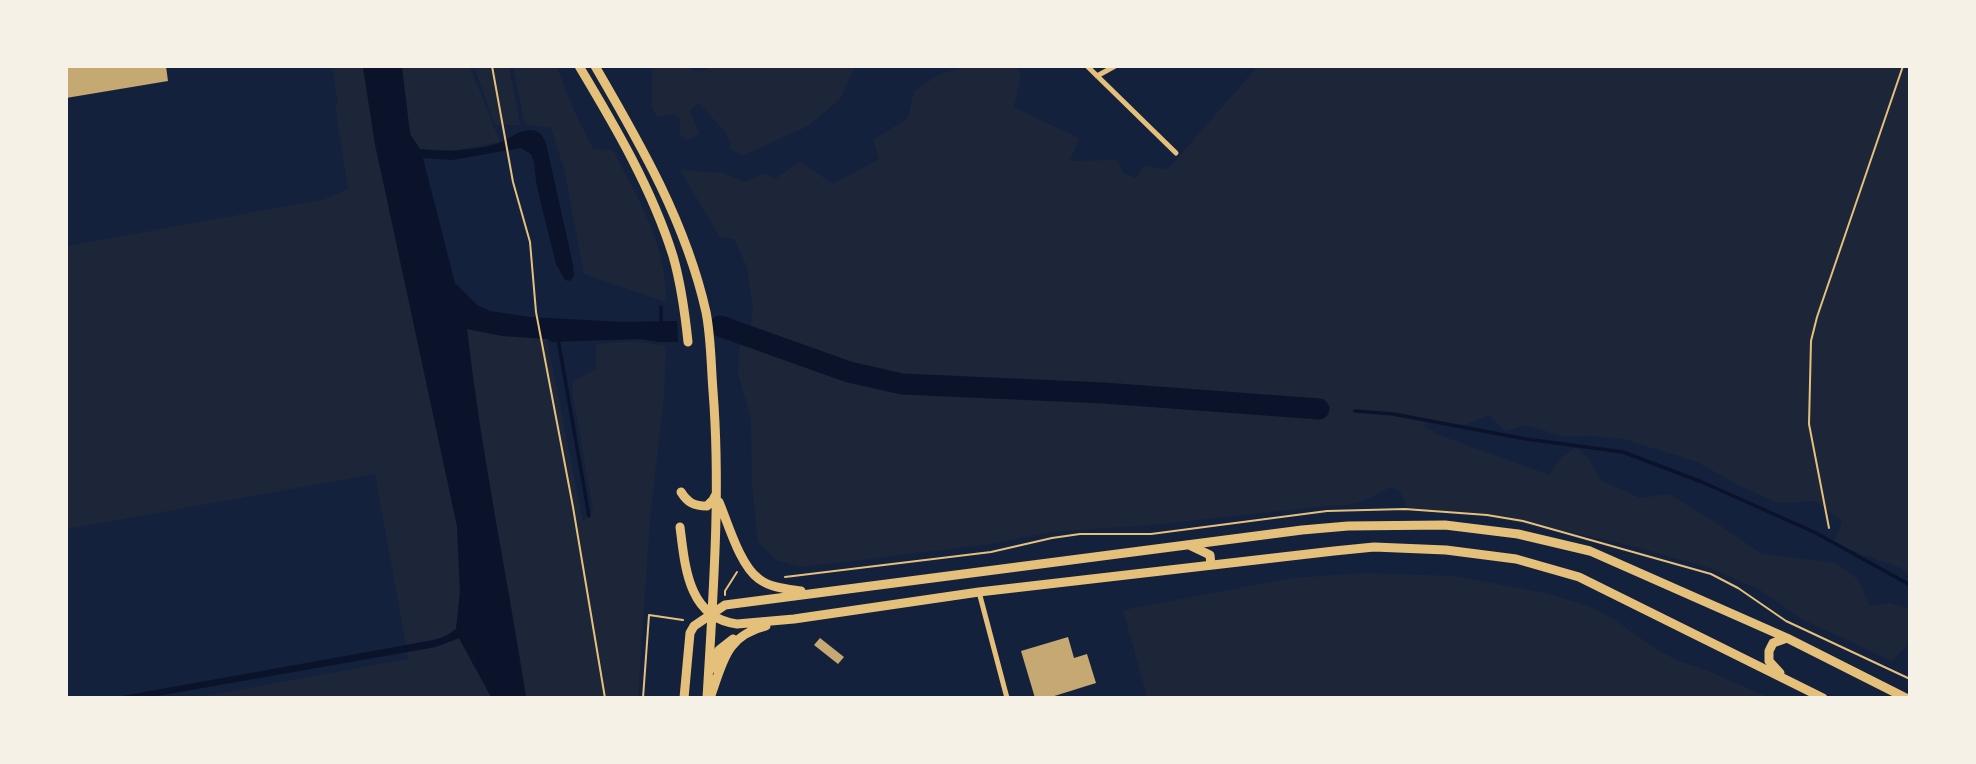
<!DOCTYPE html>
<html>
<head>
<meta charset="utf-8">
<style>
  body { margin:0 }
  #map { position:relative; width:1976px; height:764px; overflow:hidden; background:#14213d; font-family:Mulish,sans-serif }
  canvas { display:block }
  .frame { position:absolute; inset:0; border:68px solid #f6f1e7; pointer-events:none }
</style>
</head>
<body>
<div id="map">
<canvas width="1976" height="764"></canvas>
<div class="frame"></div>
</div>
<script>
const ctx = document.querySelector('canvas').getContext('2d');
ctx.lineJoin = 'round';
function fill(path, color) {
  ctx.fillStyle = color;
  ctx.fill(path, 'evenodd');
}
function stroke(path, color, width, dash) {
  ctx.strokeStyle = color;
  ctx.lineWidth = width;
  ctx.lineCap = dash ? 'butt' : 'round';
  ctx.setLineDash(dash || []);
  ctx.stroke(path);
}
fill(new Path2D(`
  M332,67H363L375,144L457,526L460,592L456,629L451,633L441,638L406,645L375,474L67,529V246L326,199L348,189L335,104L338,103Z
  M402,67H470L500,142L451,151L420,149L410,134Z
  M474,67H509L520,125H495Z
  M513,67H557L574,111L593,149L613,150C637,197 668,247 666,302L584,274L564,169L551,128L525,124Z
  M707,67L855,66V67L840,99L808,126L742,156L731,149L727,134L699,103L690,110L699,134L687,141L680,134V119L674,114L657,117L652,107V67H691L693,71L707,70Z
  M961,67H1017L1021,74L1014,107L1079,138L1070,161L1117,160L1123,173L1136,178L1144,166L1168,169L1257,67H1909V575L1901,568L1861,554L1834,542L1842,521L1815,501L1778,503L1738,485L1697,462L1624,439L1591,436L1564,437L1526,425L1505,431L1489,415L1462,426L1429,419L1424,426L1437,434L1549,475L1561,458L1576,447L1589,459L1601,480L1640,498L1669,494L1718,524L1762,554L1836,563L1858,579L1870,606L1889,603L1909,608V644L1892,661L1801,619L1760,590L1710,568L1632,546L1570,532L1472,514L1409,511L1399,490L1390,487C1364,502 1356,506 1326,506L1153,525L1051,532L991,544L801,567L776,560L758,542L752,483L751,418L738,374L740,340L751,324L753,310L747,267L734,239L719,236L680,170L724,173L745,182L765,173L775,179L800,161L833,184L879,159L873,140L908,118L914,91L938,75Z
  M467,329L547,339L583,522L593,510L572,390L573,381L596,369V344L634,341L666,346L664,394L650,519L638,697H526C507,574 481,453 467,329Z
  M1364,573L1455,576L1545,593L1589,606L1615,620L1659,651L1679,661L1706,670L1768,697H1147L1123,610L1292,578Z
  M459,638L491,697L194,698L408,659L407,652L443,645Z`), '#1d2539');
fill(new Path2D(`
  M363,67H402L410,134L420,149C446,152 474,151 499,143C509,139 520,130 530,130C539,130 543,136 546,143L573,265L574,276L570,281L565,280L556,264L542,208L536,181L534,162L531,154L521,148L452,160L423,158L455,283L477,305L490,311L530,317L623,322L677,321L678,342H659L640,339L552,342L547,339L502,336L467,329C481,453 507,575 526,697H491L459,638L436,647L152,697L111,698L434,640L446,636L456,629L460,592L457,526L375,144Z`), '#0b132b');
stroke(new Path2D(`
  M661,322V307
  M558,339L589,516
  M1355,411L1393,414L1526,439L1623,452L1702,482L1816,533L1910,585`), '#0b132b', 3.5);
stroke(new Path2D(`
  M720,326L849,372L902,384L1104,393L1319,409`), '#0b132b', 21);
fill(new Path2D(`
  M66,66H166L168,81L66,98Z
  M1068,637L1074,658L1087,654L1096,683L1048,698H1035L1021,651Z
  M820,638L844,657L838,664L814,645Z`), '#c6a872');
stroke(new Path2D(`
  M492,66L513,182L530,242L536,312L573,507L605,698
  M1829,528L1809,424L1811,341L1817,317L1903,66
  M785,577L991,552L1052,538L1080,534H1151L1327,511L1405,509L1487,515L1523,521L1711,574L1738,588L1786,621L1910,679
  M725,595V591L737,572
  M643,698L649,615L683,620`), '#e5c07b', 2);
stroke(new Path2D(`
  M1087,66L1176,153
  M1097,76L1115,66
  M979,592L1007,698`), '#e5c07b', 5);
stroke(new Path2D(`
  M579,66C615,126 652,189 673,256C681,284 685,313 688,342
  M595,66C641,145 686,223 706,312C711,337 711,365 713,391C721,493 713,596 707,698
  M681,492C688,503 694,506 707,506L713,500L715,496
  M719,502C728,523 740,566 759,579C771,588 787,589 801,591
  M680,527C685,566 688,618 737,624L794,619L979,592L1334,551L1374,547L1446,550L1516,559L1579,577L1823,698
  M1189,545L1210,555L1211,565
  M711,669L719,650L733,639
  M1780,673L1769,661V651L1773,643L1787,638
  M684,698L690,633L694,626L725,605L1302,530L1348,526L1445,525L1518,534L1590,551L1787,638L1906,698
  M710,698C723,663 725,636 766,626`), '#e5c07b', 9);
</script>
</body>
</html>
